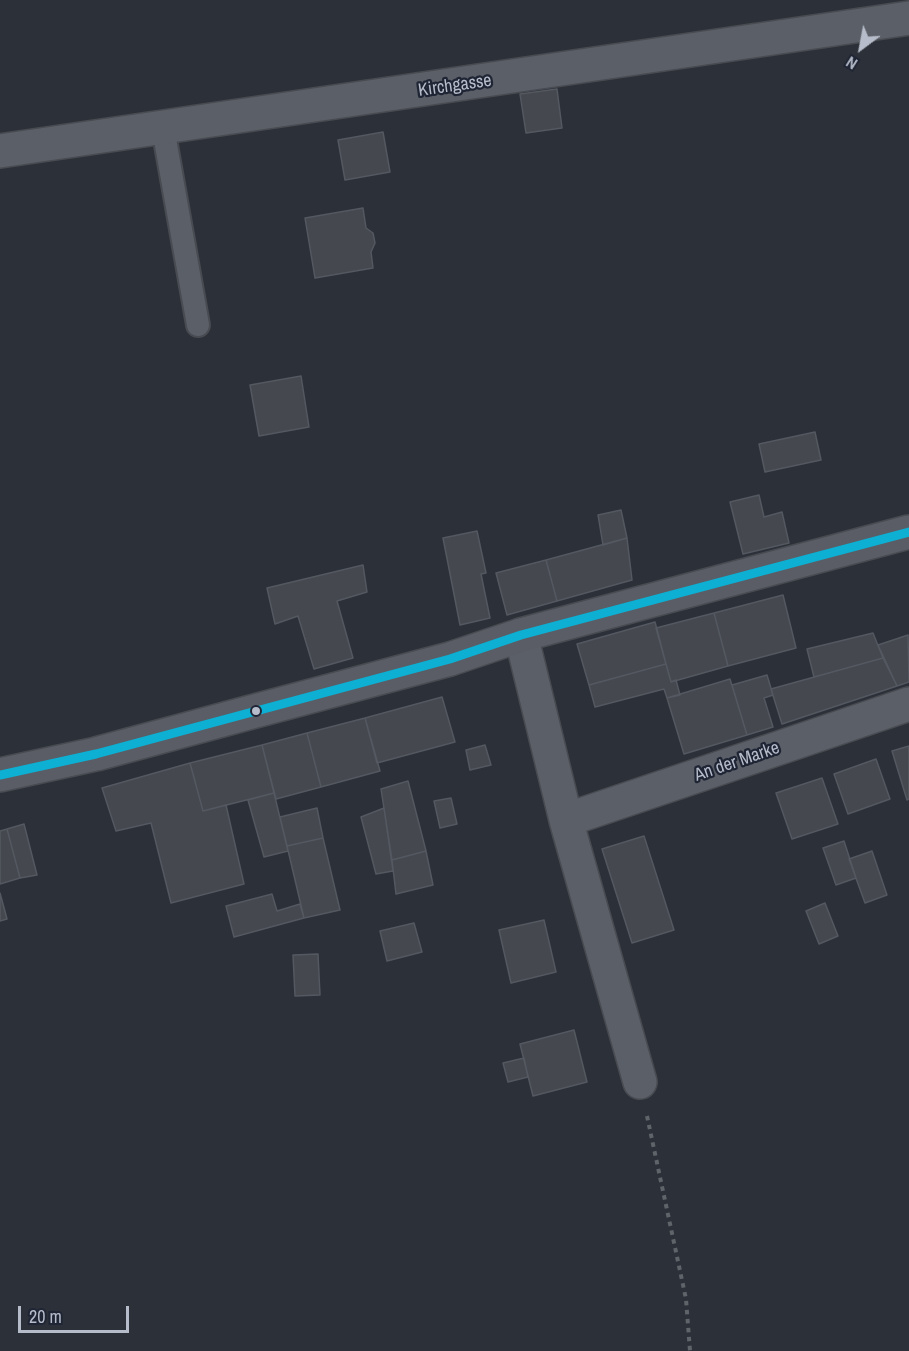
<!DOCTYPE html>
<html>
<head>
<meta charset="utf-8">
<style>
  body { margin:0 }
  #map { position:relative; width:909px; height:1351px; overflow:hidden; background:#2c3038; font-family:"Archivo Narrow",sans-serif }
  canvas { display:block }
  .north { position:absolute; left:831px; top:18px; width:60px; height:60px; -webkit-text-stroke:4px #1f2534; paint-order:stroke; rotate:212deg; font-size:16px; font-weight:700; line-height:24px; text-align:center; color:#b6bcc9 }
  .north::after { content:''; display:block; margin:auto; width:21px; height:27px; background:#b6bcc9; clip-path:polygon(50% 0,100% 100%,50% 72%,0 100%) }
  .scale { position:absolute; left:18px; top:1306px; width:111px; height:27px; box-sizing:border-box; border:3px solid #b6bcc9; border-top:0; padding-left:8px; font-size:18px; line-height:21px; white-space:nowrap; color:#b6bcc9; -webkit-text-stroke:4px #1f2534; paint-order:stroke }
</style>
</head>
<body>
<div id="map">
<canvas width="909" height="1351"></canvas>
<div class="north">N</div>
<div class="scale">20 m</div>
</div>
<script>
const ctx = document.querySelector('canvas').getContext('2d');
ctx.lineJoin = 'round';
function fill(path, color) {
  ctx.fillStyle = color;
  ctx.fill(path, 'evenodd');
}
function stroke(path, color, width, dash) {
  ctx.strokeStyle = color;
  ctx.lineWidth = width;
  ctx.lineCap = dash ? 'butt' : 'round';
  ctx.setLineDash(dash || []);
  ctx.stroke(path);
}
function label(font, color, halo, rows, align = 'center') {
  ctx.font = font + ' "Archivo Narrow",sans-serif';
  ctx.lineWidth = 4.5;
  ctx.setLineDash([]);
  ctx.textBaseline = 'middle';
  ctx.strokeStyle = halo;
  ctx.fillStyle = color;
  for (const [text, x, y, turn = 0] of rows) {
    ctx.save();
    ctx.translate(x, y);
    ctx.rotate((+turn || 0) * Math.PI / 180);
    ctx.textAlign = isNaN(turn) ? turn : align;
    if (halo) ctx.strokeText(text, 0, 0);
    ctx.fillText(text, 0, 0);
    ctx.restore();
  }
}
const building = new Path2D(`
  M557,89L562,128L526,133L520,94Z
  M383,132L390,172L345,180L338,140Z
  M363,208L366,228L373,233L375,243L371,252L373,268L315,278L305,218Z
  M301,376L309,427L259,436L250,385Z
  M815,432L821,460L765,472L759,444Z
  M759,495L764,517L782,512L789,543L743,554L730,502Z
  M621,510L627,538L603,545L598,515Z
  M477,531L486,573L481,574L490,618L460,625L443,538Z
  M627,538L632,580L557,601L546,560Z
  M546,560L557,601L507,615L496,573Z
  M363,565L367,592L337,601L353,658L314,669L298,616L275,624L267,588Z
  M783,595L796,648L728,666L714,613Z
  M714,613L728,666L671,682L656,628Z
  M655,622L666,664L589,685L577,644Z
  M873,633L883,658L814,677L807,649Z
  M908,635L909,682L897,686L878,645Z
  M883,658L897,686L782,724L771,689Z
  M666,664L671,682L676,680L680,695L667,698L664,689L595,707L589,685Z
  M767,675L773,695L764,698L773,727L747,735L732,685Z
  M730,679L747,735L684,754L667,698Z
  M442,697L455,742L377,763L365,718Z
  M365,718L380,771L321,787L307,733Z
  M307,733L321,787L276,799L262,745Z
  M262,745L274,793L203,811L190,763Z
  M485,745L491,765L470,770L466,750Z
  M909,746V799L907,800L892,751Z
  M876,759L890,799L848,814L834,774Z
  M190,763L203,811L226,805L244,884L171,903L151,823L116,831L102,788Z
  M822,778L838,824L792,839L776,793Z
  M408,781L426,851L392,860L381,789Z
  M274,793L288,851L264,857L248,800Z
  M451,798L457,824L440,828L434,801Z
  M317,808L323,838L287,846L280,817Z
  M384,808L393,871L376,874L361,817Z
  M24,824L37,875L20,878L7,829Z
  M7,829L20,878L0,884V831Z
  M644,836L674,930L632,943L602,849Z
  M323,838L340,910L304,918L287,846Z
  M844,841L856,878L836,885L823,848Z
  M426,851L433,885L396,894L392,860Z
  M872,851L887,895L865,903L849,859Z
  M0,893L7,919L0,921Z
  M272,894L277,911L300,904L304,918L234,937L226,906Z
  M825,903L838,936L819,944L806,911Z
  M544,920L556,972L511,983L499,930Z
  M414,923L422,952L387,961L380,931Z
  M318,954L320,995L295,996L293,955Z
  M574,1030L587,1082L533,1096L520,1044Z
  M524,1058L528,1077L508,1082L503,1063Z`);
fill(building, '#45484f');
stroke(building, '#545860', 1.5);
const lane = new Path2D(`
  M163,128L198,325`);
const street = new Path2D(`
  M0,151L909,18
  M521,635L566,820L640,1082
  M566,820L909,704`);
const secondary = new Path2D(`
  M0,775L96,754L255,711L450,659L521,635L909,532`);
stroke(lane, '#484b51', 26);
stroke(street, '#484b51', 36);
stroke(secondary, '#484b51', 36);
stroke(new Path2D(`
  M647,1116L686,1299L690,1351`), '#5f636a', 4, [4.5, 4.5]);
stroke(lane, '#5b5f67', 22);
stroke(street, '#5b5f67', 33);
stroke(secondary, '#5a5d65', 33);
stroke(new Path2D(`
  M0,775L96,754L450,659L521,635L909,532`), '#0dafd3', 9);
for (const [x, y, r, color] of [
  [256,711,5,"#b6bcc9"]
]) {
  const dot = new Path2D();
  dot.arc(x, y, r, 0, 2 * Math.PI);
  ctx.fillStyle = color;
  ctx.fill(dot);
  stroke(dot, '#1f2534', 2);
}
label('18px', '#b6bcc9', '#1f2534', [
  ["Kirchgasse",455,86,-8],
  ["An der Marke",737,762,-19]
]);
</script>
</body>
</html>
